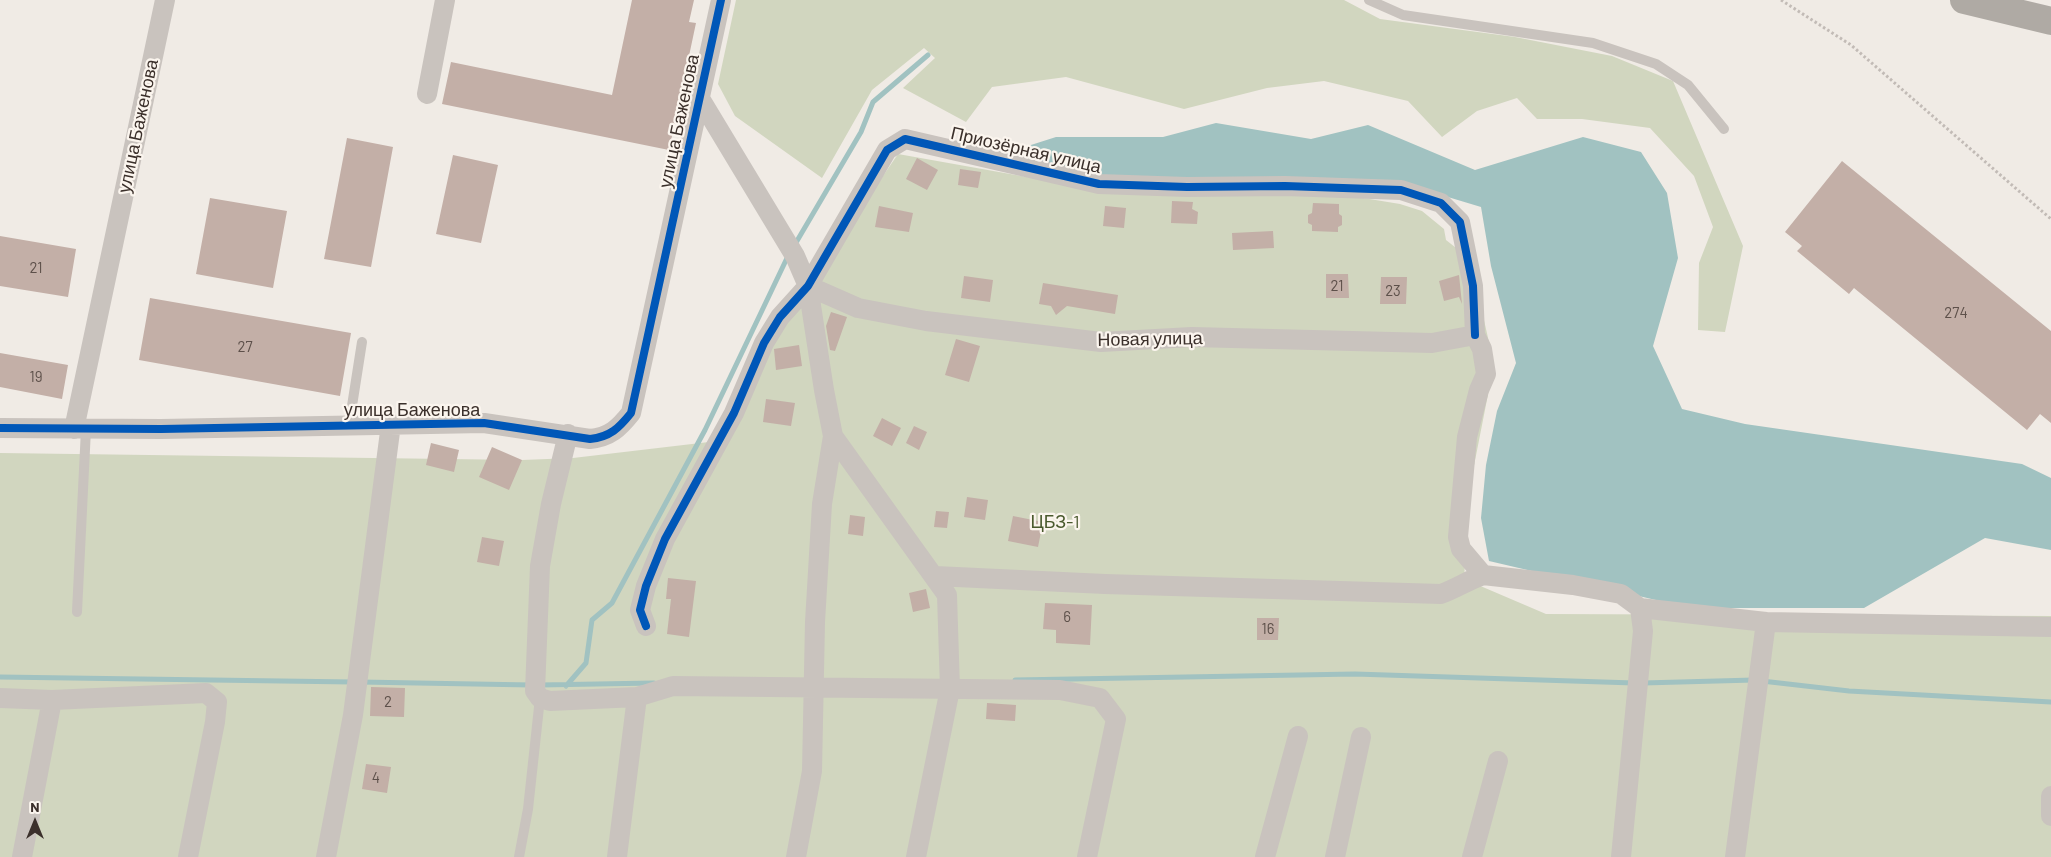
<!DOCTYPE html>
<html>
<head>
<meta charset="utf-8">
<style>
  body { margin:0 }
  #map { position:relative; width:2051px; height:857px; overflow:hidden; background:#f0ebe5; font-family:Barlow,sans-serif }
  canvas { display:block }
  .north { position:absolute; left:10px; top:797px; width:50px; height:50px; -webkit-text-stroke:4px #fbf5ee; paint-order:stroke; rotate:0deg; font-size:14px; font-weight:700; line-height:20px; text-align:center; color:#3b302b }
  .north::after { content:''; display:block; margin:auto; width:18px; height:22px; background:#3b302b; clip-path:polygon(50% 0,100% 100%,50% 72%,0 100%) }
</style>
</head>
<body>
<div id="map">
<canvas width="2051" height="857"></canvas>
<div class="north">N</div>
</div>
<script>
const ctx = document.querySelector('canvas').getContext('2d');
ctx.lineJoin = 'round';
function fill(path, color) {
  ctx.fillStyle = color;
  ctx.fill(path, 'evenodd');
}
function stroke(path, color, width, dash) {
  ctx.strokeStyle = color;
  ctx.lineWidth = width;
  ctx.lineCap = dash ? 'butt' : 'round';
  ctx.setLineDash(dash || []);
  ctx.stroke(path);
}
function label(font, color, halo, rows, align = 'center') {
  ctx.font = font + ' Barlow,sans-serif';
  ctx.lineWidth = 4.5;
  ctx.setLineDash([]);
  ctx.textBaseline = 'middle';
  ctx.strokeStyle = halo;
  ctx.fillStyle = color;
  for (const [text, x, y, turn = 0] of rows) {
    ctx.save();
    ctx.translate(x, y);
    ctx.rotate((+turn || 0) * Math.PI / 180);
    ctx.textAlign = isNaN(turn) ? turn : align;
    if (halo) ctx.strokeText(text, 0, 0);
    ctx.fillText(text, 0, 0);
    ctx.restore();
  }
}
fill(new Path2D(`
  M736,0H1344L1380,19L1515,37L1612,56L1673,81L1743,246L1725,332L1698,330L1699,263L1713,227L1694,176L1650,128L1582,119H1537L1517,98L1477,111L1442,137L1408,101L1324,81L1267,88L1184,109L1066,77L992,87L966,122L903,88L935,58L924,48L872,90L822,178L735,116L718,84Z
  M898,154L1111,192L1202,196L1301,194L1351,196L1400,204L1422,211L1444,229L1446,240L1470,259L1494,364L1470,486L1464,579L1546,614L2051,616V857H0V453L522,460L573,458L709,442L808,286Z`), '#d1d6bf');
fill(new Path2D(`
  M1216,123L1311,139L1368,125L1475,170L1583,137L1641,152L1667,193L1678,258L1653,346L1682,409L1745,424L2022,464L2051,478V550L1985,538L1864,608H1690L1489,561L1481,518L1486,465L1497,411L1516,363L1491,266L1481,207L1418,188L1089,180L1009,152L1056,137H1163Z`), '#a1c2c1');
stroke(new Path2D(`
  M794,246L861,132L873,102L928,55
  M0,677L352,682
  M1015,680L1355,674L1634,683
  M1762,681L1849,691L2051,702
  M360,682L532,685
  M1643,683L1754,680
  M540,685L654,683
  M566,686L586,663L592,620L612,603L705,430L788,256`), '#a1c2c1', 5);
fill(new Path2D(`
  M632,0H694L689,22L696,23L669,150L442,104L451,62L612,95Z
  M347,138L393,147L371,267L324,259Z
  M453,155L498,165L481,243L436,234Z
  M917,158L938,170L927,190L906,179Z
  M1842,161L2051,331V423L2040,414L2027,430L1854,288L1849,294L1797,251L1802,246L1785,232Z
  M960,169L981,172L978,188L958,185Z
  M210,198L287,211L273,288L196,274Z
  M1172,201L1193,202L1192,209L1198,212L1197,224L1171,223Z
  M1313,203L1339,204V214L1342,216V225L1338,227V232L1312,231V225L1308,223V215L1312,213Z
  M879,206L913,213L909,232L875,227Z
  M1105,206L1126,208L1124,228L1103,226Z
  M1273,231L1274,248L1233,250L1232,233Z
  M0,236L76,249L68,297L0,286Z
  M1326,274H1348L1349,298H1326Z
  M1459,275L1462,304L1459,297L1444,301L1439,281Z
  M964,276L993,280L990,302L961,298Z
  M1381,277H1407L1406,304H1380Z
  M1043,283L1118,295L1115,314L1067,306L1056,315L1051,306L1039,304Z
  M150,298L351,333L340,396L139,360Z
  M831,312L847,317L835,351L830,350L826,326Z
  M956,339L980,346L969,382L945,375Z
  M799,345L802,366L776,370L774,349Z
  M0,353L68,365L62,399L0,387Z
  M766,399L795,403L791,426L763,422Z
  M882,418L901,428L892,446L873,436Z
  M914,426L927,432L919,450L906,443Z
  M431,443L459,450L454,472L426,465Z
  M492,447L522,460L509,490L479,477Z
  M967,497L988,500L985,520L964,517Z
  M936,511L949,512L947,528L934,527Z
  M850,515L865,517L863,536L848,534Z
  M1013,516L1043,522L1038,547L1008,541Z
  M482,537L504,541L499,566L477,562Z
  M668,578L696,581L689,637L667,634L671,599H666Z
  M926,589L930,608L913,612L909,593Z
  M1045,603L1092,605L1090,645L1056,643V630L1043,629Z
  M1257,618H1279L1278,640H1257Z
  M371,687L405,688L404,717L370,716Z
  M987,703L1016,705L1015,721L986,719Z
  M366,764L391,767L387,793L362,789Z`), '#c3afa7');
stroke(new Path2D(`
  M1781,0L1851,45L2051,219`), '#c2bbb6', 3, [2.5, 2.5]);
stroke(new Path2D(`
  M1369,0L1403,15L1593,43L1656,64L1688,85L1724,129
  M349,425L362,342
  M77,612L86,429
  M519,857L528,809L540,698`), '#c9c3be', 10);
stroke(new Path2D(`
  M427,94L445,0
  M699,97L795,256L808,286L824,390L833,436L947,595L950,689L916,857
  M808,286L858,308L926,321L1101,342L1192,337L1432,343L1475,335L1482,349L1486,374L1479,390L1467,437L1458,537L1461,549L1483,575
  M0,428L161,429L484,423L590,439C610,437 619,428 631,413L721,0
  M74,429L165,0
  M568,434L551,504L540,566L535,691L540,698L550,701L637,697L673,686L1060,690L1100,698L1116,719L1087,857
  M935,576L1105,584L1441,594C1457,588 1469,580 1483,575L1573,585L1621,594L1640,608L1643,631L1621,857
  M1640,608L1766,622L1735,857
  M1766,622L2051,627
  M646,626L640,610L646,586L665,539L734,413L764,343L780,317L808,286L887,150L905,139L1099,184L1187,187L1285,186L1401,190L1441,203L1460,222L1473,286L1475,335
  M0,698L52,700L22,857
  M52,700L206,693L217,702L215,722L188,857
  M2051,796V816
  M326,857L353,715L391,424
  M617,857L637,697
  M796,857L812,771L815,622L822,504L833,436
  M1265,857L1298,736
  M1335,857L1361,737
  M1472,857L1498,761`), '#c9c3be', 20);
stroke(new Path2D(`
  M1964,0L2051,21`), '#afaaa4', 28);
stroke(new Path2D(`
  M0,428L161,429L484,423L590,439C610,437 619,428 631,413L721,0
  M646,626L640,610L646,586L665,539L734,413L764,343L780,317L808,286L887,150L905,139L1099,184L1187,187L1285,186L1401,190L1441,203L1460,222L1473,286L1475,335`), '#0057b8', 8);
label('15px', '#5d504a', null, [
  ["21",36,268],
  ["21",1337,286],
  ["23",1393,291],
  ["274",1956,313],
  ["27",245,347],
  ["19",36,377],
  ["6",1067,617],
  ["16",1268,629],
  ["2",388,702],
  ["4",376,778]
]);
label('18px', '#3b302b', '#fbf5ee', [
  ["улица Баженова",679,121,-78],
  ["улица Баженова",138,126,-78],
  ["Приозёрная улица",1026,150,13],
  ["Новая улица",1150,339,-1],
  ["улица Баженова",412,410]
]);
label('18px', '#4a5a2e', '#fbf5ee', [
  ["ЦБЗ-1",1055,522]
]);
</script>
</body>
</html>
